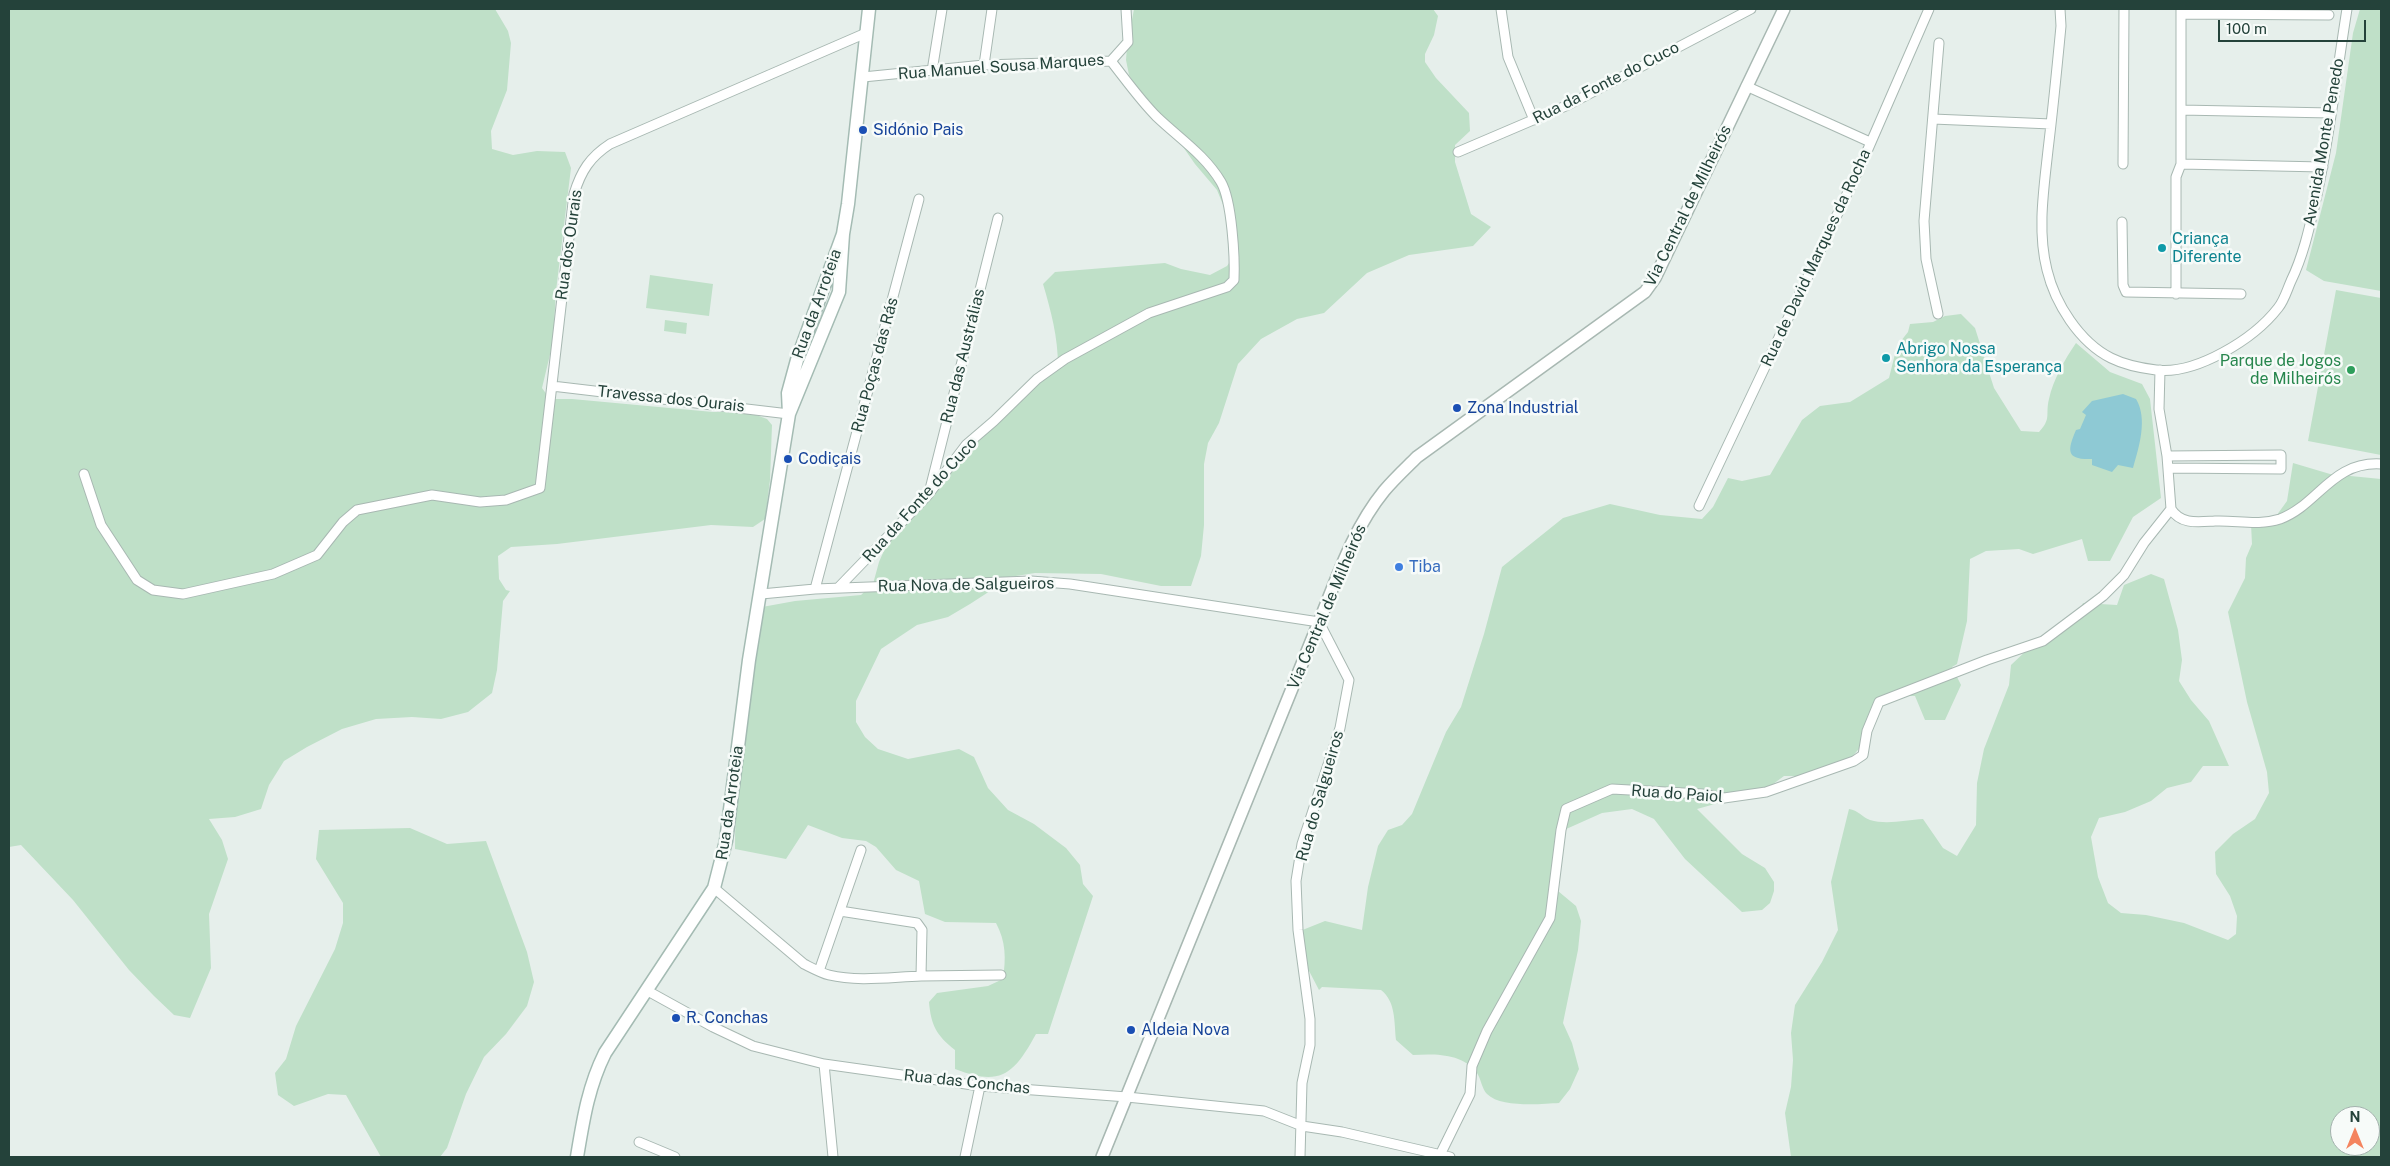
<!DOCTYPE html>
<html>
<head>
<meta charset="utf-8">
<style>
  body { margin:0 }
  #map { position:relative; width:2390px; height:1166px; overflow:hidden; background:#e6efeb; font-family:"Public Sans",sans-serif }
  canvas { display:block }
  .frame { position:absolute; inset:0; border:10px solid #24423a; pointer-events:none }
  .north { position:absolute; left:2330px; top:1106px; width:50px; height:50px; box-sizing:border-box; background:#f7fbf9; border:1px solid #a3b1ad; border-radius:50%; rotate:0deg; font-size:14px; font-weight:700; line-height:20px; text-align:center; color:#24423a }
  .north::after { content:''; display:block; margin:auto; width:18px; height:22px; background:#f4845f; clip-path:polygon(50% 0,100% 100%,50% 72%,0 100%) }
  .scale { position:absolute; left:2218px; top:20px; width:148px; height:22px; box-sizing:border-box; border:2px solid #24423a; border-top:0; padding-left:6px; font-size:15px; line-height:18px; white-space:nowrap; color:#24423a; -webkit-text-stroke:4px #f7fbf9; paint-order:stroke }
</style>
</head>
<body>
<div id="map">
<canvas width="2390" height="1166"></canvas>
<div class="frame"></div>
<div class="north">N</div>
<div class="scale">100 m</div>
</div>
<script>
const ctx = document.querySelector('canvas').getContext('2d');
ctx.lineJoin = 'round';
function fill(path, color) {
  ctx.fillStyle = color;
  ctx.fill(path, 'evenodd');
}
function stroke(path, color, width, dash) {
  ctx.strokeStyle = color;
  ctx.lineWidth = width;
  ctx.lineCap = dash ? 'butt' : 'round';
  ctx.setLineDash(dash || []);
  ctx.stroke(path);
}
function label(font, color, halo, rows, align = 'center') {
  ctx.font = font + ' "Public Sans",sans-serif';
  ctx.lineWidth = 5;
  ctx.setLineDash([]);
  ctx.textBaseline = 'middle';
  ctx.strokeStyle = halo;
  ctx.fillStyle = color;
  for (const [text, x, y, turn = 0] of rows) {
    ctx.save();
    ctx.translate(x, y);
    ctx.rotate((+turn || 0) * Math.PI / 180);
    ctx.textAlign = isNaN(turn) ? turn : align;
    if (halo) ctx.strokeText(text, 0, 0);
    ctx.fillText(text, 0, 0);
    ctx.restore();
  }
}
fill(new Path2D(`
  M9,9H495L508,31L511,43L507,90L491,131L492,149L513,155L537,151L565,152L571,168L556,291L553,342L542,388L550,399H572L713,412H748L767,419L772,425L770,480L765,519L753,527L711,525L557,544L511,547L498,556L499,579L506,590L510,591L503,601L497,670L492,693L468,712L441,719L412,717L376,719L342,729L307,747L284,761L269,785L261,809L235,817L209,819L222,840L228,859L209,914L211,968L190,1018L174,1015L154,996L129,970L73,900L21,845L9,847Z
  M1134,9H1433L1438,16L1434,35L1425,54V62L1436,78L1469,113L1470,131L1455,145V162L1471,214L1491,227L1473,246L1409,255L1367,273L1324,313L1297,319L1261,339L1238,364L1219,423L1208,443L1204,464V525L1201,556L1191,586H1161L1101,574L1035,573L1003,578L987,593L970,604L948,617L917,625L881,649L856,701V722L865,737L878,749L908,759L959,749L974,757L988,788L1008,810L1034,824L1066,848L1080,865L1083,884L1093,896L1048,1034H1036C1014,1074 1001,1087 955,1069V1050C936,1035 931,1025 929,1002L937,993L988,986L1003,979C1006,958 1006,942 996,923L945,922L925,914L919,881L896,870L876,847L866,841L842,838L808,825L786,859L735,849C735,768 755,688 762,607L795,601L861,595L873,584L879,562L889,539L913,518L950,468L1000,414L1058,366C1058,337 1051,311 1043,284L1055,272L1165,263L1181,269L1210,275L1227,266L1233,257L1226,212L1217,190L1195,164L1165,121L1139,91L1129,75L1126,60L1127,47Z
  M2360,9H2381V291L2324,281L2306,270L2336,153L2353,33Z
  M650,275L713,284L709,316L646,308Z
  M2336,290L2381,298V455L2308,441Z
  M1961,314L1975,328L1994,388L2021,431L2039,432C2052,418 2045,415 2049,399C2053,380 2065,359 2076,343L2110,372L2142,384L2150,399L2161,498L2133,517L2110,561H2088L2082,539L2033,554L2019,549L1986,551L1970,559L1967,621L1957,664L1952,667L1961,685L1945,720H1925L1915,696H1891L1871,710L1863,744L1851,758L1808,776H1784L1765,790L1697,809L1742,854L1765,868L1774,882V891L1770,903L1762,910L1742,912L1685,859L1654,819L1632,809L1602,813L1564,830L1558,891L1576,906L1581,921L1578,950L1563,1023L1572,1043L1579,1069L1570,1089L1559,1103C1541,1104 1501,1108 1487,1094C1482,1089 1481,1079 1477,1073C1462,1053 1435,1054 1413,1055L1396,1040C1394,1021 1396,1002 1381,990L1322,987L1319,990L1295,944L1300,931L1325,921L1362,930L1368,887L1378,846L1388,830L1402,825L1412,814L1446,732L1461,707L1484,634L1502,567L1563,518L1610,504L1660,515L1702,519L1713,507L1728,478L1742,481L1770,475L1802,420L1820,406L1850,402L1889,378L1897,346L1908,332L1910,324L1933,322L1945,316Z
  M665,320L687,323L686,334L664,331Z
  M2293,463L2330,474L2381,479V1157H1791L1785,1113L1791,1087L1793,1060L1791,1033L1795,1005L1822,962L1838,930L1831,882L1849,809C1858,810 1862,817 1870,820C1886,825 1907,820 1923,819L1943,848L1957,856L1976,825L1977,783L1984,749L2009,685L2011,665L2029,648L2077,619L2083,603L2117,605L2124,585L2151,574L2164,579L2178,630L2182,660L2179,681L2191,700L2209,721L2229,766H2203L2191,782L2167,788L2151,801L2125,812L2099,818L2091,837L2098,877L2108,903L2121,913L2146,915L2184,923L2228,940L2236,934L2237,916L2230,896L2216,874L2215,852L2233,834L2255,819L2269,793L2267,772L2247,702L2228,612L2245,578L2246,558L2252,544L2251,524L2274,519L2287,501ZM2340,1116H2370V1146H2340Z
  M410,828L447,844L486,841L527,952L534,982L527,1006L506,1034L484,1057L466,1094L447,1148L440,1157H381L346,1095L328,1094L294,1106L278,1095L275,1073L286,1059L296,1026L335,949L343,923V903L316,859L319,830Z`), '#bfe0c8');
fill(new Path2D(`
  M2123,394L2136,399C2148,419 2139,447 2133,468L2118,465L2112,472L2092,465V459C2066,460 2067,451 2076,430L2080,429L2086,415L2082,412L2092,401Z`), '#8ec9d4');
const minor = new Path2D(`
  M1501,9L1508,57L1534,120
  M2060,9L2061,26C2057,68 2053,109 2048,150C2044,188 2037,231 2047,270C2055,303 2079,342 2111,358C2125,365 2140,368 2156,370C2196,375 2254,339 2278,308C2284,301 2287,290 2291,281C2304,254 2310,225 2317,195C2330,134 2337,71 2347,9
  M2181,9V164L2323,167
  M2181,14L2329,15
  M984,65L992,9
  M932,71L942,9
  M863,77L984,65L1111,61L1128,42L1126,9
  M1746,86L1870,142
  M2181,110L2331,113
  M1933,119L2051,124
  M1458,152L1568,105L1751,9
  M2123,164L2124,9
  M2122,222L2123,285L2126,292L2241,294
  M2176,294V177L2181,164
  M1938,314L1926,259L1924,221L1939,43
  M2160,370L2159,409L2167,456L2171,509
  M552,386L789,414
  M2167,456L2281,455V469L2169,468
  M84,474L101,525L137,580L153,590L183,594L273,574L317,555L343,522L357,510L432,495L480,502L506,500L540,488L574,194C581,171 590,157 610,144L866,33
  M930,489L998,218
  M1699,506L1865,156L1929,9
  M2171,509C2181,525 2198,522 2215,521C2237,520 2258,526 2280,519C2318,505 2332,461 2381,464
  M838,588L928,495L966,445L994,421L1037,379L1065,359L1149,313L1227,287L1234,280C1235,258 1232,201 1221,182C1205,155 1179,138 1157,117C1140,100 1126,80 1111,61
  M815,589L919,199
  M761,594L815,589L1031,581L1070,584L1319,622L1349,680L1340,728L1302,844L1296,881L1298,930L1310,1019V1045L1302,1083L1300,1157
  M714,888L804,964C812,968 821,973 829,975C858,982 891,977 921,976L922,930L917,923L840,911
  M819,971L861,850
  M921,976L1001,975
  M646,990L713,1027L753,1046L824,1064L980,1086L1127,1097L1264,1111L1302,1126L1342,1132L1450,1157
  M824,1064L833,1157
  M639,1142L675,1157
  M965,1157L980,1086
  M1439,1157L1470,1094L1472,1066L1487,1031L1550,918L1561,830L1566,809L1612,789L1702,794L1724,798L1766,792L1854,761L1863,755L1867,731L1879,702L1987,660L2043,641L2103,596L2124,575L2144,543L2171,509`);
const tertiary = new Path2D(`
  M1102,1157L1319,622C1337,578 1353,529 1384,491C1394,479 1406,468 1417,457L1645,292L1655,278L1784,9`);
const secondary = new Path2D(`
  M789,414L839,292L843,234L848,204L869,9
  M577,1157C583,1121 588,1087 605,1053L714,888L726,841L749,660L789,414L788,393L797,360L843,234`);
stroke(minor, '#a8b8b2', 11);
stroke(tertiary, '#a8b8b2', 14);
stroke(secondary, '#a4bbb3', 15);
stroke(minor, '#fff', 9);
stroke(tertiary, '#fff', 11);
stroke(secondary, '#fff', 12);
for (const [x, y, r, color] of [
  [863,130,5,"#1a4fb4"],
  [2162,248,5,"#0f9aa8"],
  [1886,358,5,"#0f9aa8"],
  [2351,370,5,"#2e9e5b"],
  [1457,408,5,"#1a4fb4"],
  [788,459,5,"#1a4fb4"],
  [1399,567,5,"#3f7fe0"],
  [676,1018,5,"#1a4fb4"],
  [1131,1030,5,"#1a4fb4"]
]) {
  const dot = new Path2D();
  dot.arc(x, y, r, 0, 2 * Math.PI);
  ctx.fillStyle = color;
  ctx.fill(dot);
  stroke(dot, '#f7fbf9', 2);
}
label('16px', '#24423a', '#f7fbf9', [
  ["Rua Manuel Sousa Marques",1001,67,-4],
  ["Rua da Fonte do Cuco",1606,83,-27],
  ["Avenida Monte Penedo",2324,142,-80],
  ["Via Central de Milheirós",1688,206,-64],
  ["Rua dos Ourais",569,245,-82],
  ["Rua de David Marques da Rocha",1816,258,-65],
  ["Rua da Arroteia",817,304,-70],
  ["Rua das Austrálias",963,356,-76],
  ["Rua Poças das Rás",875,365,-75],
  ["Travessa dos Ourais",671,399,6],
  ["Rua da Fonte do Cuco",920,500,-48],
  ["Rua Nova de Salgueiros",966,585,-1],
  ["Via Central de Milheirós",1327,607,-67],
  ["Rua do Paiol",1677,794,4],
  ["Rua do Salgueiros",1320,796,-74],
  ["Rua da Arroteia",730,803,-82],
  ["Rua das Conchas",967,1082,6]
]);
label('16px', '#164399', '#f7fbf9', [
  ["Sidónio Pais",873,130],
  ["Zona Industrial",1467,408],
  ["Codiçais",798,459],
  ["R. Conchas",686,1018],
  ["Aldeia Nova",1141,1030]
], 'left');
label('16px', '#0d838f', '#f7fbf9', [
  ["Criança",2172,239],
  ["Diferente",2172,257],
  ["Abrigo Nossa",1896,349],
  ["Senhora da Esperança",1896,367]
], 'left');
label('16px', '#27864d', '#f7fbf9', [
  ["Parque de Jogos",2341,361],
  ["de Milheirós",2341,379]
], 'right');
label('16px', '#366cbe', '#f7fbf9', [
  ["Tiba",1409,567]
], 'left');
</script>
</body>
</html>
